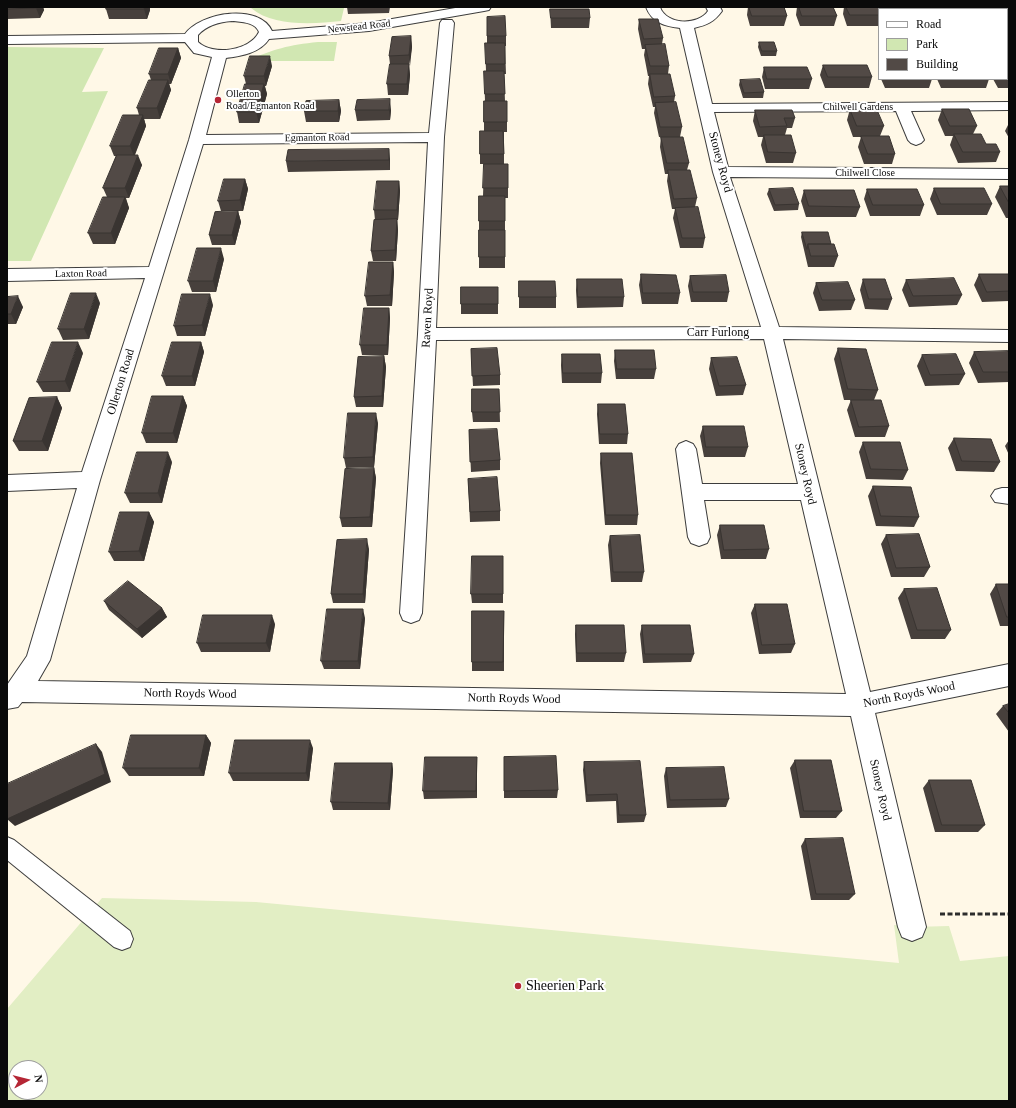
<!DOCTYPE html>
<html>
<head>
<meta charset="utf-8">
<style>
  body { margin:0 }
  #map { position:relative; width:1016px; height:1108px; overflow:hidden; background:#fff8e7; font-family:"Times New Roman",serif }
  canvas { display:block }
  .frame { position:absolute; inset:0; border:8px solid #0a0a0a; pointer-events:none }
  .legend { position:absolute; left:878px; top:8px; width:130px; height:72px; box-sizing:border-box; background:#fff; border:1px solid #9d9d9d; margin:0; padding:5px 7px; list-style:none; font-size:12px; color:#0a0a0a }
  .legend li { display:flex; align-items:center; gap:8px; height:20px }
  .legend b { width:20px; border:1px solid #9d9d9d }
  .north { position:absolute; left:8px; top:1060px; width:40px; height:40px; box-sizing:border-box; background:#fff; border:1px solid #9d9d9d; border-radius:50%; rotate:83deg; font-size:11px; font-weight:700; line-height:16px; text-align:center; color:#0a0a0a }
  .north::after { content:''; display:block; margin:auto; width:14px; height:18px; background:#b52635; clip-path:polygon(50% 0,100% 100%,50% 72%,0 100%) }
</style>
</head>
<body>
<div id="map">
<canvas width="1016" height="1108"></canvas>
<div class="frame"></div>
<ul class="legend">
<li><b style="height:5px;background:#fff"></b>Road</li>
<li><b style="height:11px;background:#d1e7b2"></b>Park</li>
<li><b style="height:11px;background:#524a46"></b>Building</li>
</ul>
<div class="north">N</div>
</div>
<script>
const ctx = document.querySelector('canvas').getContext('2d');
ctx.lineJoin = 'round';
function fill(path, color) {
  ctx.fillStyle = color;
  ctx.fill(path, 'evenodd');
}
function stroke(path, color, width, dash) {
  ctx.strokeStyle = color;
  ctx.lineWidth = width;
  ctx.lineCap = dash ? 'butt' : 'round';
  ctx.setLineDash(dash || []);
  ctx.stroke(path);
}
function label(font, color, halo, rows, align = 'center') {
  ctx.font = font + ' "Times New Roman",serif';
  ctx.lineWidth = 4;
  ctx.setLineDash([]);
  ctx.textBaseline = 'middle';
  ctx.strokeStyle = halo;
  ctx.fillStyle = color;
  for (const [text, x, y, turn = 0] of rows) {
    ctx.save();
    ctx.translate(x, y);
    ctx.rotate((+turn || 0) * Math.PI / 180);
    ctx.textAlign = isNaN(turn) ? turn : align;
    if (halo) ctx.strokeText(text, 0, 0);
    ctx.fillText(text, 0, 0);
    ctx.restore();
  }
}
fill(new Path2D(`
  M251,8H344L341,21C314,24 273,27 251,8Z
  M318,42H337L334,61H247C273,49 289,45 318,42Z
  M7,47L104,48L82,92L108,91L31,261H7Z`), '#d1e7b2');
fill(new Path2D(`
  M102,898L256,902L899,963L894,925L912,927L949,926L960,961L1009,956V1101H7V1009ZM16,1068H40V1092H16Z`), '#e2eec4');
const lane = new Path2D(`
  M7,837L14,840L130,931L133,939L130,947L122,950L114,947L7,860Z`);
const street = new Path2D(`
  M461,7H491L489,10L484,11L369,31L269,39C260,53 241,56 226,58L206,135L429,133L440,23L442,20H452L454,23L444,137L436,328L761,327L713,172L680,28C665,26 652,23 646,7H660C666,25 698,26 708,11L706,7H720L722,11C714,22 707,25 694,28L712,104L1009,102V110L911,111L924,140L921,143L916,145L911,143L908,140L896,111L714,112L728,167L1009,169V179L730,177L779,327L1009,330V342L783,339L870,692L1009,664V686L875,713L926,927L922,937L912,941L902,937L898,927L851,716L22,702L18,707L7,709V685L27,656L77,488L7,491V475L82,472L145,278L7,281V269L149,267L189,140L212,57L194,53L185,42L7,44V36L185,34C201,12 259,3 272,31L369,23ZM232,21C242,22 255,22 259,32C250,51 213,56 198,42V35C207,25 219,22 232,21ZM428,142L418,334L400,613L403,620L411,623L419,620L422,613L436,340L764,339L798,484H702L696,449L693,444L686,441L679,444L676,449L688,537L691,543L699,546L707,543L710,537L704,500H801L846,694L38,681L50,660L100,480L203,144Z
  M1002,488H1009V504L995,502L991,496L995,490Z`);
stroke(lane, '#3d3d3d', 2);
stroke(street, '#3d3d3d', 2);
stroke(new Path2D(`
  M940,914H1009`), '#2c2c2c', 3, [5, 2.5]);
fill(lane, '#fff');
fill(street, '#fff');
fill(new Path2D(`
  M7,7H43L44,10L40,18L7,19Z
  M107,7H150V10L147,19H109L106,9Z
  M347,7H390L389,13L348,14Z
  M748,7H784L787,16L784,26H750L747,15Z
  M797,7H833L837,16L834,26H800L796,15Z
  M844,7H881L879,9V26H847L843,14Z
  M894,7H931L932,9H893Z
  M941,7H980L982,9H940Z
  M1009,8V30H1008L1007,29V9Z
  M550,9L590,18L589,28H551Z
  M487,17L506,36V46H505L506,74H504L505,101H507V132H504V164H508V198H505V268H479V221L483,196L484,164H480V154L484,131V101H485L484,71H486L485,43H487Z
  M639,19L663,38L662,44L669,66L668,74L675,96L674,102L682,127L680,137L689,163L687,170L697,198L695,207L705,238L703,248H680L673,218L675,209H672L667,181L668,174H665L660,147L661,137H659L654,113L655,107H653L648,84L649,76H648L644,55L645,49H642L638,29Z
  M411,36L412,47L409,66L410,75L408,95H388L387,84L390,64L389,56Z
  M759,42L777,51L776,56H761L758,47Z
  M178,48L181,58L171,84H169L171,90L160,119H144L146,126L135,155L142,165L129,198H126L129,208L115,244H93L88,233L107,197L103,188L116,156H114L110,146L139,115L137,108L151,80L149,74Z
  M823,65L872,77L869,88H825L820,75Z
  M1007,65H1009V88H998L993,79H1007Z
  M272,66L266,86H265L267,94L259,123H239L237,112L246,84L244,76Z
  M764,67L812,79L809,89H765L762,77Z
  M881,79H932L929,88H885Z
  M937,79H989L986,88H941Z
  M740,80L764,92L763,98H743L739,85Z
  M339,100L341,111L339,122H306L304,111Z
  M850,109L884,126L880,136L895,154L892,164H864L858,147L861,137H853L847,120Z
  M942,109L977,126L973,134L986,144L1000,152L996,162L958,163L950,145L953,136H945L938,120Z
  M355,110H391L390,120L357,121Z
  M755,110L795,118L792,128H787L785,135L796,153L793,163H766L761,145L763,137H758L753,121Z
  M1009,123V138L1005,131Z
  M390,159V170L288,172L286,161Z
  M245,179L248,189L243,211H221L218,201Z
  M399,181L400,191L398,220H397L398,230L396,261H373L371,251L375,220L374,210Z
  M1000,186H1009V218H1006L995,197Z
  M934,188L992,204L987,215H937L930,199Z
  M769,189L799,204L798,210L774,211L767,194Z
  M867,189L924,205L920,216H870L864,199Z
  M804,190L860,207L856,217H806L801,201Z
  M238,211L241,222L235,245H212L209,235Z
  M802,232L831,244L838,256L834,267H808L801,237Z
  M224,259L216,292H192L188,281Z
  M393,262L394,272L392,306H367L365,296Z
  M641,274L680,293L678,304H642L639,285Z
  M979,274H1009V301L982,302L974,285Z
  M690,276L729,292L727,302H691L688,286Z
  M577,279L624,297L623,307L577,308L576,290Z
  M863,279L892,299L888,310L865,309L860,290Z
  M906,280L962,295L957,305L909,307L902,290Z
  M519,281L556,297V308H519Z
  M816,283L855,300L851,310L819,311L813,293Z
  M498,287V314H461V304Z
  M7,297L23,307L16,324H7Z
  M100,303L89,339L63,340L58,329Z
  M213,305L205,336H177L174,326Z
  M389,308L390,318L388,355H362L360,345Z
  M201,342L204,352L195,386H166L162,376Z
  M838,348L878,390L874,400L889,426L885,437H855L847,410L851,400H859H844L834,359Z
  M471,349L500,375V385L473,386Z
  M615,350L656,369L654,379H616L614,361Z
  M974,352L1009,354V382L978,383L969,363Z
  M83,353L70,392H43L37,382Z
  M562,354L602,373L601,383H562L561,365Z
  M922,355L965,374L959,385L925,386L917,366Z
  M384,356L386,367L383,407H356L354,397Z
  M711,358L746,385L743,395L716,396L709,369Z
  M499,389L500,422H473L472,412Z
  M183,396L187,406L177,443H146L142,433Z
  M57,397L62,408L48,451H19L13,441Z
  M598,404L628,434L627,444H599L597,414Z
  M378,423L374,467L346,468L344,458Z
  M703,426L748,447L745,457H704L700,436Z
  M469,430L500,460V470L471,472Z
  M954,438L1000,462L994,472L956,471L948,448Z
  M1009,440V455L1005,446Z
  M863,442L908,470L903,480L866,479L859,452Z
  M601,453L638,515L637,525H605L600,463Z
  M172,462L162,503H130L125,493Z
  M374,468L376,478L372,527H342L340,518Z
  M468,479L500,511V521L470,522Z
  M873,486L919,517L914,527L876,526L868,496Z
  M149,512L154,522L144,561H114L109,552Z
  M720,525L769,549L766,559H721L717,535Z
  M886,535L930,567L924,577H891L881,544Z
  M610,536L644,572L642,582H611L608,545Z
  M369,549L365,603H333L331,594Z
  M503,556V603H472L471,594Z
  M996,584H1009V626H1000L990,594Z
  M904,589L951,630L945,639H911L898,598Z
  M104,601L162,608L167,617L142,638L109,610Z
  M755,604L795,644L791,653L759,654L751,613Z
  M504,611V671H472V662Z
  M365,618L360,669H324L321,661Z
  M275,624L270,652H201L197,643Z
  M576,625L626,653L624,662H576L575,634Z
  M642,625L694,654L691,662L643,663L640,634Z
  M1009,704V732L996,714L1003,706Z
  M206,735L211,743L204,776H129L123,768Z
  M313,748L309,781H233L229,773Z
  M477,757V798L424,799L423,791Z
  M504,757L558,790L557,798H504Z
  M795,760L842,811L836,818H800L790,768Z
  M584,762L646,815L644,822L617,823L616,801L586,802L583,770Z
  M392,763L393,770L390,810H333L331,802Z
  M666,768L729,799L726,807L667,808L664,776Z
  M929,780L985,825L978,832H935L923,788Z
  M805,839L855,894L849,900H811L801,846Z`), '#47403c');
fill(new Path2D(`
  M37,7H43L44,10L40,18L36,8Z
  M145,7H150V10L147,19L144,9Z
  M411,36L412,47L410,66L409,55Z
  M178,48L181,58L171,84L168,74Z
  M270,56L272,66L266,86L264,76Z
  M409,64L410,75L408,95L407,84Z
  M168,80L171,90L160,119L157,108Z
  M264,84L267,94L259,123L256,112Z
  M390,99L391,110L390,120L389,110Z
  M339,100L341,111L339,122L338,111Z
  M143,115L146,126L134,156L130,146Z
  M389,149L390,159V170L389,160Z
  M138,155L142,165L129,198L125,188Z
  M245,179L248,189L243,211L240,200Z
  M399,181L400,191L398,220L397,210Z
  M125,197L129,208L115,244L111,233Z
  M238,211L241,222L235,245L232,235Z
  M397,219L398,230L396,261L395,250Z
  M221,248L224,259L216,292L213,281Z
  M393,262L394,272L392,306L390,295Z
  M96,293L100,303L89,339L84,329Z
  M210,294L213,305L205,336L202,325Z
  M18,296L23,307L16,324L11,314Z
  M389,308L390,318L388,355L387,345Z
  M78,342L83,353L70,392L65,381Z
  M201,342L204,352L195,386L192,376Z
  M384,356L386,367L383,407L382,396Z
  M183,396L187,406L177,443L173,433Z
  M57,397L62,408L48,451L42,441Z
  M376,413L378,423L374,467L373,457Z
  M168,452L172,462L162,503L158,493Z
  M374,468L376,478L372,527L370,517Z
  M149,512L154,522L144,561L139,551Z
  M367,539L369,549L365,603L363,594Z
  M162,608L167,617L142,638L137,629Z
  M363,609L365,618L360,669L358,661Z
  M272,615L275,624L270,652L266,643Z
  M206,735L211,743L204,776L199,768Z
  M310,740L313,748L309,781L306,773Z
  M96,744L102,752L111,782L15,826L7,819Z
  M477,757V798L476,791Z
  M392,763L393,770L390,810L388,803Z`), '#393431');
const building = new Path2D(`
  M7,7H37L36,8L7,9Z
  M107,7H145L144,9H106Z
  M749,7H784L787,16H752Z
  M799,7H833L837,16H802Z
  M846,7H881L882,9H879V15H850Z
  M896,7H931L932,9H898Z
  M946,7H980L982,9H947Z
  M1009,8V17L1007,15V9H1003Z
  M550,9H589L590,18H551Z
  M505,16L506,36H487V17Z
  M639,19H658L663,38L644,39Z
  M411,36L409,55L389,56L392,37Z
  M759,42H774L777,51H762Z
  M485,43H505V64H486Z
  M665,44L669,66H650L645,45Z
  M159,48H178L168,74H149Z
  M250,56H270L264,76H244Z
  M390,64H409L407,84H387Z
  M823,65H867L872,77H828Z
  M1007,65H1009V77H1007Z
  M764,67H807L812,79H767Z
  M484,71H504L505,94H485Z
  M650,74H670L675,96L654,97Z
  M760,79L764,92L744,93L740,80Z
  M149,80H168L157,108H137Z
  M245,84H264L256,112H237Z
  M390,99L389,110H355L357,100Z
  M339,100L338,111H304L306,101Z
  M484,101H507V122H484Z
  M676,102L682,127H660L655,103Z
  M850,109L877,110L884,126H857Z
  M942,109H969L977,126H950Z
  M755,110H792L795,118H784L787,126L760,127Z
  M123,115H143L130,146H110Z
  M480,131H503L504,154H480Z
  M954,134H981L986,144H996L1000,152H963Z
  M764,135H791L796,153L768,152Z
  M861,136H889L895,154H868Z
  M661,137H683L689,163H667Z
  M389,149V160L286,161L288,150Z
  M117,155H138L125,188H103Z
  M484,164H508V188H483Z
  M668,170H690L697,198L674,199Z
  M224,179H245L240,200L218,201Z
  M377,181H399L397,210H374Z
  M1000,186H1009V203Z
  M793,188L799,204L775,205L769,189Z
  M934,188H984L992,204H941Z
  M867,189H917L924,205H873Z
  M804,190H854L860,207L809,206Z
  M479,196H505V221H479Z
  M103,197H125L111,233H88Z
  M698,207L705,238H682L675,208Z
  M238,211L232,235H209L215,212Z
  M397,219L395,250L371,251L374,220Z
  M479,230H505V257H479Z
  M802,232H828L831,244H808L807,249Z
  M808,244H834L838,256H811Z
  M197,248H221L213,281H188Z
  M369,262H393L390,295L365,296Z
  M641,274L676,275L680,293H643Z
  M979,274H1009V291L987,292Z
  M726,275L729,292H693L690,276Z
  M954,278L962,295L913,296L906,280Z
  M577,279H622L624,297H578Z
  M863,279H885L892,299H869Z
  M519,281H555L556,297H519Z
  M848,282L855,300H822L816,283Z
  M461,287H498V304H461Z
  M71,293H96L84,329H58Z
  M182,294H210L202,325L174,326Z
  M18,296L11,314H7V297Z
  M364,308H389L387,345H360Z
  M52,342H78L65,381L37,382Z
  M172,342H201L192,376H162Z
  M497,348L500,375L472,376L471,349Z
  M838,348L866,349L878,390L848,389Z
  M615,350H654L656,369H617Z
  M1008,351L1009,354V372H983L974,352Z
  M562,354H600L602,373H563Z
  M956,354L965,374L930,375L922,355Z
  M384,356L382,396L354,397L358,357Z
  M737,357L746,385L719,386L711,358Z
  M472,389H499L500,412H472Z
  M152,396H183L173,433H142Z
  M57,397L42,441H13L29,398Z
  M851,400H881L889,426L859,427Z
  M598,404H625L628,434H600Z
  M348,413H376L373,457L344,458Z
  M703,426H744L748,447H706Z
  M497,429L500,460L470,462L469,430Z
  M954,438L991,439L1000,462L962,461Z
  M863,442H900L908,470L871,469Z
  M137,452H168L158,493H125Z
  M601,453H632L638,515H606Z
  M374,468L370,517L340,518L345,469Z
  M497,477L500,511L470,512L468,479Z
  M873,486L911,487L919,517L881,516Z
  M120,512H149L139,551L109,552Z
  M720,525H764L769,549L724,550Z
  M919,534L930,567L896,568L886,535Z
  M640,535L644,572H613L610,536Z
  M367,539L363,594H331L337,540Z
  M472,556H503V594H471Z
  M128,581L162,608L137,629L104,601Z
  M996,584H1009V617H1007Z
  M937,588L951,630H917L904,589Z
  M755,604H787L795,644L762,645Z
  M327,609H363L358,661H321Z
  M472,611H504L503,662H472Z
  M203,615H272L266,643H197Z
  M576,625H624L626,653H577Z
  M642,625H690L694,654H645Z
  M1009,704V713L1003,706Z
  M131,735H206L199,768H123Z
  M235,740H310L306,773H229Z
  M96,744L105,774L7,819V784Z
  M556,756L558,790L504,791V757Z
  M425,757H477L476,791H423Z
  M795,760H831L842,811H804Z
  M640,761L646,815H619L617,794L587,795L584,762Z
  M335,763H392L388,803L331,802Z
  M724,767L729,799L670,800L666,768Z
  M929,780H971L985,825H942Z
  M843,838L855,894H816L805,839Z`);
fill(building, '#524a46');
stroke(building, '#393431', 1);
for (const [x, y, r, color] of [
  [218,100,4,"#b52635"],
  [518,986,4,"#b52635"]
]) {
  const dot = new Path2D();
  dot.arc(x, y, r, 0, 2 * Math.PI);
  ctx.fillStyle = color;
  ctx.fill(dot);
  stroke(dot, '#fff', 1.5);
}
label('10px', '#0a0a0a', '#fff', [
  ["Newstead Road",359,27,-6],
  ["Chilwell Gardens",858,107],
  ["Egmanton Road",317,138,-1],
  ["Chilwell Close",865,173],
  ["Laxton Road",81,274,-1]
]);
label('10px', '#0a0a0a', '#fff', [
  ["Ollerton",226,94],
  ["Road/Egmanton Road",226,106]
], 'left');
label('12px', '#0a0a0a', '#fff', [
  ["Stoney Royd",720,162,75],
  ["Raven Royd",428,318,-87],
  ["Carr Furlong",718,333],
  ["Ollerton Road",121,382,-73],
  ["Stoney Royd",805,474,77],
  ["North Royds Wood",190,694,1],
  ["North Royds Wood",909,695,-11],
  ["North Royds Wood",514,699,1],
  ["Stoney Royd",880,790,77]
]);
label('14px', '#0a0a0a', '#fff', [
  ["Sheerien Park",526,986]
], 'left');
</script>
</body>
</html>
